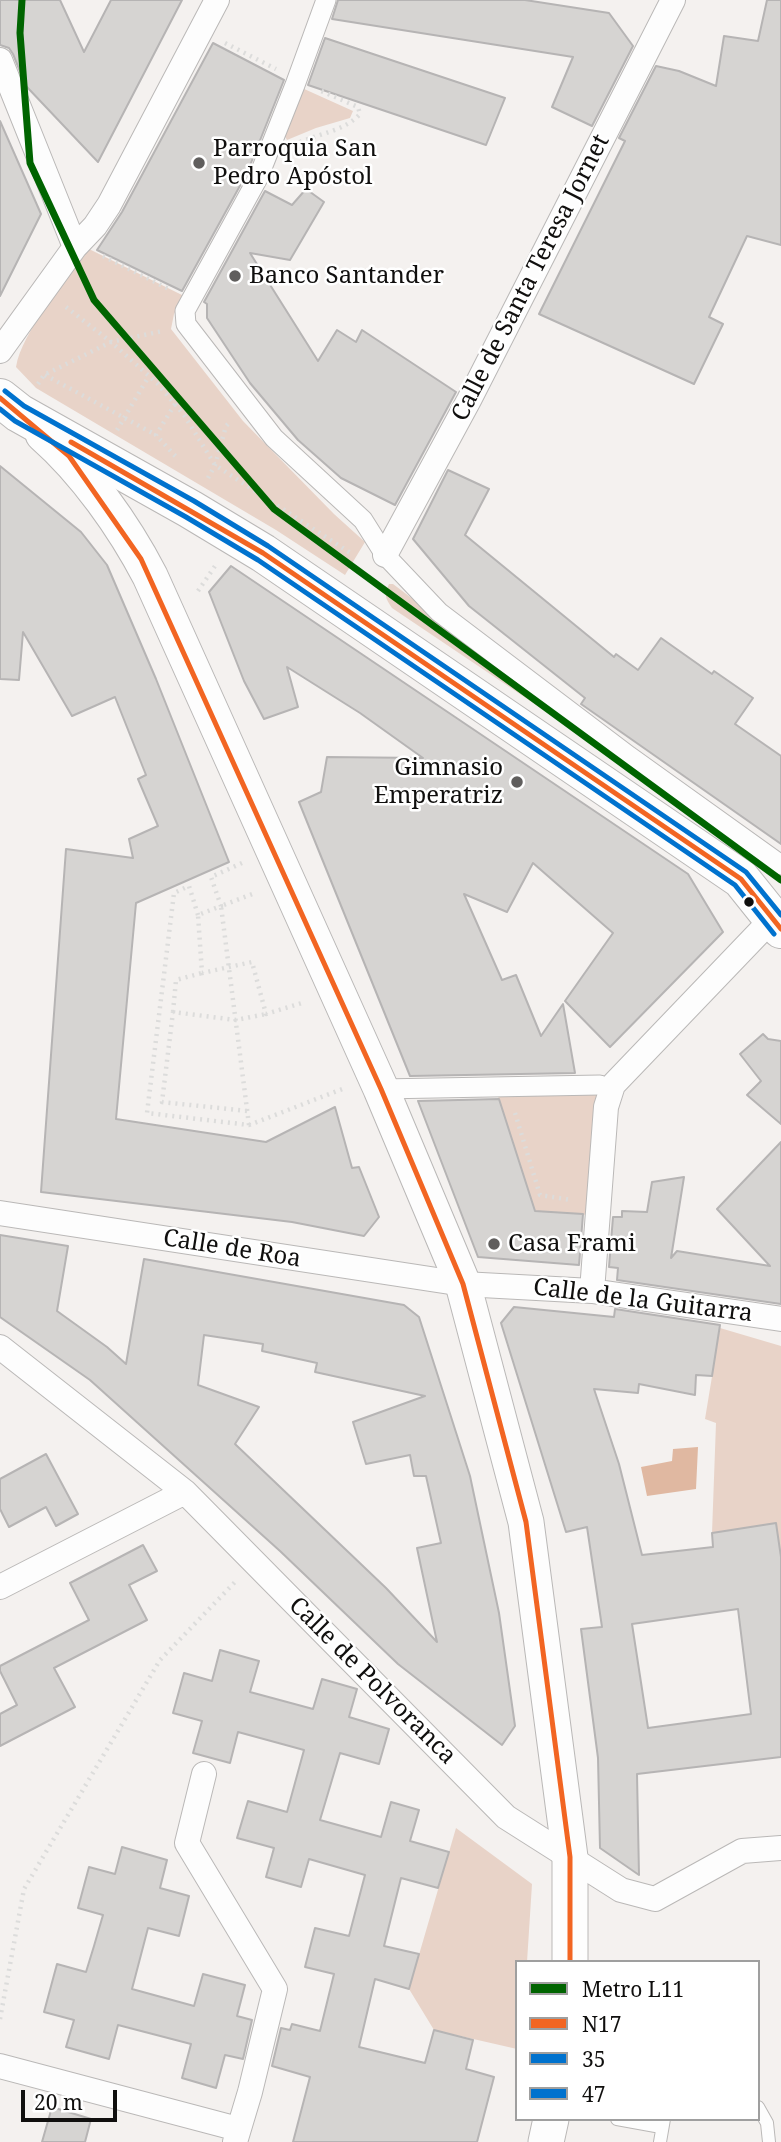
<!DOCTYPE html>
<html>
<head>
<meta charset="utf-8">
<style>
  body { margin:0 }
  #map { position:relative; width:781px; height:2142px; overflow:hidden; background:#f4f1ef; font-family:"Noto Serif",serif }
  canvas { display:block }
  .legend { position:absolute; left:515px; top:1960px; width:245px; height:161px; box-sizing:border-box; background:#fff; border:2px solid #9f9f9f; margin:0; padding:9px 12px; list-style:none; font-size:21px; color:#100f0e }
  .legend li { display:flex; align-items:center; gap:14px; height:35px }
  .legend b { width:35px; border:2px solid #9f9f9f }
  .scale { position:absolute; left:21px; top:2090px; width:96px; height:32px; box-sizing:border-box; border:4px solid #100f0e; border-top:0; padding-left:9px; font-size:21px; line-height:24px; white-space:nowrap; color:#100f0e; -webkit-text-stroke:5px #fff; paint-order:stroke }
</style>
</head>
<body>
<div id="map">
<canvas width="781" height="2142"></canvas>
<ul class="legend">
<li><b style="height:9px;background:#006400"></b>Metro L11</li>
<li><b style="height:9px;background:#f26522"></b>N17</li>
<li><b style="height:9px;background:#0072ce"></b>35</li>
<li><b style="height:9px;background:#0072ce"></b>47</li>
</ul>
<div class="scale">20 m</div>
</div>
<script>
const ctx = document.querySelector('canvas').getContext('2d');
ctx.lineJoin = 'round';
function fill(path, color) {
  ctx.fillStyle = color;
  ctx.fill(path, 'evenodd');
}
function stroke(path, color, width, dash) {
  ctx.strokeStyle = color;
  ctx.lineWidth = width;
  ctx.lineCap = dash ? 'butt' : 'round';
  ctx.setLineDash(dash || []);
  ctx.stroke(path);
}
function label(font, color, halo, rows, align = 'center') {
  ctx.font = font + ' "Noto Serif",serif';
  ctx.lineWidth = 5;
  ctx.setLineDash([]);
  ctx.textBaseline = 'middle';
  ctx.strokeStyle = halo;
  ctx.fillStyle = color;
  for (const [text, x, y, turn = 0] of rows) {
    ctx.save();
    ctx.translate(x, y);
    ctx.rotate((+turn || 0) * Math.PI / 180);
    ctx.textAlign = isNaN(turn) ? turn : align;
    if (halo) ctx.strokeText(text, 0, 0);
    ctx.fillText(text, 0, 0);
    ctx.restore();
  }
}
fill(new Path2D(`
  M302,88L353,111L350,118L316,128L287,140L284,135Z
  M89,249L184,296L174,314L171,329L243,421L334,514L365,542L345,575L276,530L36,388L16,367C22,331 67,280 89,249Z
  M389,584H393L607,746L606,752L392,608C385,598 384,595 389,584Z
  M600,1085L588,1215L535,1211L495,1087Z
  M720,1328L781,1346V1557L776,1523L712,1533L716,1423L705,1419Z
  M456,1828L532,1884L527,1962H517V2049L434,2030L409,1989Z`), '#e8d3c8');
fill(new Path2D(`
  M698,1447L696,1489L647,1496L641,1467L672,1461L673,1449Z`), '#e0b8a1');
const building = new Path2D(`
  M0,0H60L84,52L111,0H182L98,162L26,86L13,54L9,48L0,45Z
  M338,0H525L609,13L633,46L592,126L552,107L573,57L332,19Z
  M767,0H781V245L747,236L709,317L723,324L694,384L539,314L625,141L619,138L656,66L679,71L716,86L724,36L758,41Z
  M325,38L505,98L486,145L308,85Z
  M213,43L284,80L247,173L182,291L97,250L122,212Z
  M0,121L41,214L0,296Z
  M306,189L324,202L290,260L250,253L318,361L337,330L356,342L362,330L456,392L395,505L341,478L298,440L250,383L207,318V304L204,302L265,191L292,205Z
  M0,466L81,532L107,565L156,679L229,862L136,903L116,1119L266,1142L335,1107L352,1168L359,1167L379,1217L364,1236L292,1222L41,1192L66,849L133,858L129,839L158,826L138,779L146,775L115,697L72,716L23,632L19,680L0,679Z
  M448,470L489,489L465,535L614,657L616,654L638,670L661,638L712,674L714,671L753,698L735,724L781,756V844L581,704L585,698L469,606L413,539Z
  M231,566L688,874L723,932L610,1047L565,1001L613,933L533,863L507,912L464,894L502,980L516,975L541,1036L563,1004L575,1073L410,1076L299,802L321,792L327,757L423,758L360,713L287,667L298,707L264,719L244,681L209,592Z
  M763,1034L768,1039L781,1041V1124L747,1095L761,1081L740,1054Z
  M499,1099L535,1211L583,1214L579,1265L478,1257L418,1101Z
  M781,1142V1304L617,1280L618,1268L609,1267L613,1217H622V1211L647,1212L652,1182L684,1177L671,1258L677,1251L770,1266L717,1209Z
  M0,1235L68,1246L57,1311L107,1347L126,1364L144,1259L404,1305L419,1317L470,1476L499,1613L515,1726L502,1745L398,1664L280,1551L90,1380L0,1317ZM204,1335L263,1344L262,1351L317,1363L315,1372L425,1396L353,1422L366,1464L410,1455L414,1476H426L441,1543L417,1548L437,1642L386,1588L235,1444L259,1407L198,1385Z
  M514,1307L614,1317L615,1309L720,1325L712,1376L696,1375L695,1395L639,1384L638,1393L594,1389L619,1464L642,1555L713,1547L712,1533L776,1523L781,1557V1757L637,1774L639,1875L600,1848L598,1758L581,1629L602,1627L587,1527L566,1532L501,1323ZM738,1609L751,1714L648,1728L632,1624Z
  M46,1454L78,1514L56,1526L46,1507L9,1527L0,1509V1479Z
  M143,1545L157,1571L129,1585L147,1620L54,1668L75,1707L0,1746V1714L17,1705L0,1671V1666L89,1620L70,1583Z
  M220,1650L259,1661L250,1692L313,1709L322,1679L357,1689L349,1717L389,1729L379,1764L340,1753L320,1820L381,1837L391,1802L419,1810L410,1841L449,1852L438,1888L401,1878L384,1946L419,1954L409,1989L375,1979L359,2047L425,2063L434,2030L473,2040L466,2069L494,2077L477,2142H293L310,2077L272,2066L281,2028L290,2030L292,2024L320,2031L334,1974L305,1967L315,1928L349,1936L365,1875L309,1859L301,1887L266,1877L274,1848L237,1838L248,1801L287,1812L304,1750L238,1732L230,1763L193,1753L202,1721L173,1713L184,1673L212,1681Z
  M122,1847L167,1860L160,1888L189,1896L179,1936L148,1928L132,1989L194,2006L203,1974L245,1985L237,2016L252,2020L243,2059L225,2055L216,2088L182,2078L191,2044L118,2025L109,2059L66,2047L74,2020L44,2012L57,1964L86,1972L94,1946L103,1915L78,1908L89,1867L115,1874Z
  M52,2107L91,2119L85,2142H42Z`);
fill(building, '#d6d4d2');
stroke(building, '#b6b4b4', 2);
const service = new Path2D(`
  M758,2107L767,2123L769,2142
  M617,2119L661,2127
  M660,2142L664,2119`);
const pedestrian = new Path2D(`
  M326,0L295,85L258,178L185,311L186,324L274,438L363,520L385,555L439,612L629,756L781,865
  M381,1089L600,1085`);
const minor = new Path2D(`
  M0,60L75,247
  M0,351L75,247L95,226L109,205L217,0
  M385,555L469,400L673,0
  M0,1213L463,1284L592,1291L781,1319
  M592,1291L606,1107L613,1085L773,918
  M0,1347L185,1492L506,1817L621,1890L655,1899L742,1851L781,1848
  M0,1587L185,1492
  M204,1774L187,1843L275,1989L250,2092L235,2142
  M0,2066L238,2129`);
const secondary = new Path2D(`
  M43,434C85,471 124,526 150,576L381,1089L463,1284L526,1522L570,1857V1962
  M546,2142L551,2119`);
const primary = new Path2D(`
  M0,398L19,413L190,509L263,553L741,879L781,929`);
stroke(service, '#bab8b7', 14);
stroke(pedestrian, '#bab8b7', 21);
stroke(minor, '#bab8b7', 26);
stroke(secondary, '#bab8b7', 37);
stroke(primary, '#bab8b7', 40);
stroke(new Path2D(`
  M225,43L276,69
  M300,142C319,134 346,130 360,114L358,107L319,90
  M103,256L171,290
  M66,307L111,342L163,331
  M45,375L156,435
  M38,384L44,375L111,342L158,384L184,415L215,465L352,554
  M175,404L156,435L178,459
  M117,430L149,376
  M208,478L215,465L226,426L230,422
  M198,591L215,566
  M242,863L211,877L221,906L198,915L202,973L252,962L266,1014L305,1002
  M198,915L189,886L174,893L147,1113L249,1125L345,1088
  M173,1012L176,980L202,973
  M247,1111L162,1102L173,1012L236,1020L266,1014
  M515,1113L540,1195L571,1200
  M249,1125L221,906L255,893
  M0,2019L24,1889L160,1660L235,1582`), '#dcdcdb', 4.5, [2, 5]);
stroke(service, '#fdfdfd', 12);
stroke(pedestrian, '#fdfdfd', 19);
stroke(minor, '#fdfdfd', 24);
stroke(secondary, '#fdfdfd', 35);
stroke(primary, '#fdfdfd', 38);
stroke(new Path2D(`
  M0,398L69,456L141,559L381,1089L463,1284L526,1522L570,1857V1962
  M71,442L263,553L741,879L781,929`), '#f26522', 5);
stroke(new Path2D(`
  M0,409L15,421L186,517L258,560L735,885L774,934`), '#0072ce', 5);
stroke(new Path2D(`
  M5,391L24,406L194,501L268,546L746,872L781,915`), '#0072ce', 5);
stroke(new Path2D(`
  M22,0L20,33L30,163L94,300L274,509L781,880`), '#006400', 7);
for (const [x, y, r, color] of [
  [199,163,7,"#605e5d"],
  [235,276,7,"#605e5d"],
  [517,782,7,"#605e5d"],
  [749,902,6,"#100f0e"],
  [494,1244,7,"#605e5d"]
]) {
  const dot = new Path2D();
  dot.arc(x, y, r, 0, 2 * Math.PI);
  ctx.fillStyle = color;
  ctx.fill(dot);
  stroke(dot, '#fff', 2.5);
}
label('24px', '#100f0e', '#fff', [
  ["Parroquia San",213,149],
  ["Pedro Apóstol",213,177],
  ["Banco Santander",249,276],
  ["Gimnasio",503,768,"right"],
  ["Emperatriz",503,796,"right"],
  ["Casa Frami",508,1244]
], 'left');
label('24px', '#100f0e', '#fff', [
  ["Calle de Santa Teresa Jornet",531,278,-63],
  ["Calle de Roa",232,1249,9],
  ["Calle de la Guitarra",643,1301,7],
  ["Calle de Polvoranca",372,1681,45]
]);
</script>
</body>
</html>
